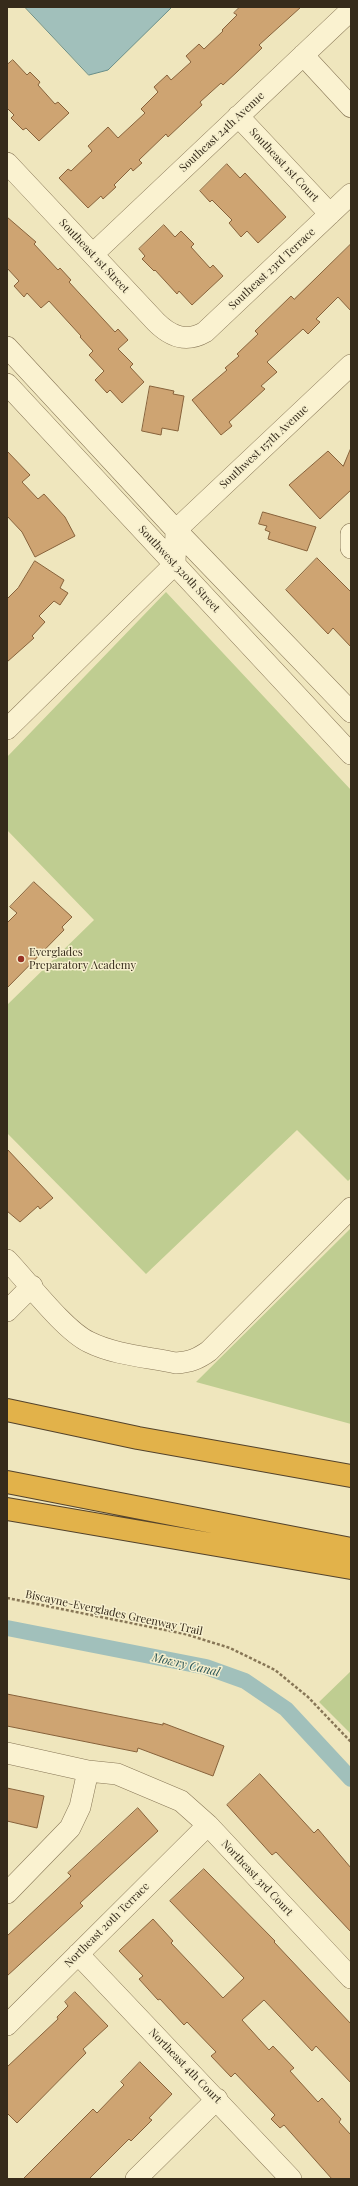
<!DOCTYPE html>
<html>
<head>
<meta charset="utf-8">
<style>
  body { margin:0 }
  #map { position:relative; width:358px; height:2186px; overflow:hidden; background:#efe6bd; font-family:"Playfair Display",serif }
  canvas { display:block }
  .frame { position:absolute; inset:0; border:8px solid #362b1b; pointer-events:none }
</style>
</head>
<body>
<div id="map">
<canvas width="358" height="2186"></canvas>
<div class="frame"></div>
</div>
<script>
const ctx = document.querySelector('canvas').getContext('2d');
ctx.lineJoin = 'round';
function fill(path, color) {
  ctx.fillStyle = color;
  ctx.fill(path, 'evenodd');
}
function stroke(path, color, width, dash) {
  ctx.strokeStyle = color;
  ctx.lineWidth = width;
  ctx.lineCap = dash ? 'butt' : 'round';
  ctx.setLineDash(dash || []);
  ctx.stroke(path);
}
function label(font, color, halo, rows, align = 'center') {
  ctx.font = font + ' "Playfair Display",serif';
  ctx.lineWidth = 3;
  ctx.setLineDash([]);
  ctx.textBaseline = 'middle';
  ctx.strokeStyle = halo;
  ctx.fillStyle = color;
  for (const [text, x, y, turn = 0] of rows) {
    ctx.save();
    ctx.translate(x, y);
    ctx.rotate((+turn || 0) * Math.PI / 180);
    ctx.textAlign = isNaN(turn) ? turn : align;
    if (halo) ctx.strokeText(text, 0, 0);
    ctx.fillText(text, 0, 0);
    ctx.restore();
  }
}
fill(new Path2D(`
  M166,592L351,790V1178L348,1181L297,1130L146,1274L7,1133V1005L94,920L7,830V757Z
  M351,1228V1424L196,1382Z
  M351,1671V1734L319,1702Z`), '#bfcd91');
const water = new Path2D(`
  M25,7H172L108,70L89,75Z`);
fill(water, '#a1c0bb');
stroke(water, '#688e89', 1);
stroke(new Path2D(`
  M7,1628L206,1667L245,1681L286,1709L351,1779`), '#a1c0bb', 16);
const building = new Path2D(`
  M240,7H301L259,45L262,48L238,71L223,85L221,83L200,102L202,105L168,137L166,134L139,160L142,163L133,171L131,168L114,185L116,187L103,199L101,196L88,208L59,178L68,169L71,171L92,151L88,146L108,127L118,138L145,113L141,109L158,92L154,87L167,75L171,80L191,62L186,56L199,44L204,49L223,31L222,30L237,15L234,13Z
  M13,60L27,75L30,72L40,82L38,85L55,104L58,102L69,113L39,141L26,128L23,130L11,118L14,115L7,108V65Z
  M227,164L240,178L245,173L286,217L258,243L247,231L241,237L229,223L232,220L212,200L210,202L200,191Z
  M7,217L36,242L34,244L58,270L60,268L71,280L69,282L115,332L118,329L128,340L118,349L133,364L130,367L144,382L122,403L110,390L107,393L95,380L104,371L89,355L93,351L80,337L81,336L49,301L41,308L27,293L24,297L14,286L19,281L7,268Z
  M164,225L175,237L181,231L194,244L191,247L210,268L213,265L223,276L192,305L179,291L177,294L155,270L154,271L142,259L145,256L139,249Z
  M351,244V311L338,297L316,319L320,322L308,334L303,329L267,362L277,372L261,386L265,389L229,422L232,426L221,435L192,400L227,370L225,368L239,356L237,354L258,334L255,331L291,296L294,299Z
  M150,386L174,391L173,394L184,396L178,431L162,428L161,435L142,431Z
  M351,448V490L320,519L289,485L328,451L343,466Z
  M7,451L30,475L22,482L38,499L44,494L65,517L75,536L35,557L22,532L7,516Z
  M263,512L316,527L307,551L268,539L270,532L265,530L267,526L259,524Z
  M317,558L351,592V647L333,628L328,634L286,590Z
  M35,561L64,580L60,588L68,593L60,605L54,601L39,616L45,622L32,636L34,638L7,662V599L18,588Z
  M34,882L72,917L62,927L64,930L7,988V923L17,913L10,907Z
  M7,1149L53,1198L40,1209L38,1206L20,1222L7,1211Z
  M7,1694L163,1725V1723L224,1746L213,1776L138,1748L137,1752L7,1726Z
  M260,1774L314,1833L318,1829L351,1868V1932L276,1852L272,1855L227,1805Z
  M7,1788L44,1796L37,1828L7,1821Z
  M138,1808L158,1831L80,1903L83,1906L7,1976V1936L71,1876L68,1873Z
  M204,1869L275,1941L274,1942L351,2024V2083L316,2046L312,2051L264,2000L242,2020L269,2050L273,2046L294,2068L290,2071L318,2102L322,2098L341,2119L339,2122L351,2135V2179H332L284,2125L280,2128L271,2119L275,2115L235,2073L231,2077L211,2056L216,2052L187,2022L184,2025L160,1999L158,2000L139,1979L143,1976L119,1951L153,1919L173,1941L171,1943L223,1998L244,1978L170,1901Z
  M75,1992L108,2026L83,2049L86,2053L17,2123L7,2113V2067L58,2019L57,2017L68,2006L65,2002Z
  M140,2062L172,2094L149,2118L152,2120L131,2141L129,2139L89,2179H23L93,2109L97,2113L124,2085L121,2082Z`);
fill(building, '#cea472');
stroke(building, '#87623b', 1);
const minor = new Path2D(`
  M303,55L351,107
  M238,116L330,214
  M7,163L156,322C170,336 186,343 205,332L351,194
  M93,254L351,10
  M7,347L176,530L351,712
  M7,384L351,754
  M351,534V548
  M7,729L175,564L176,530L351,365
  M7,1260C28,1282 64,1330 89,1342C115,1355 148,1357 176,1363C190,1362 198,1359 209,1351L351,1208
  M7,1311L32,1286
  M7,1753L88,1771L117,1774L181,1801L208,1825L351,1978
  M7,1893L70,1828L80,1807L88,1771
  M78,1954L291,2179
  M7,2025L208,1825
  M136,2179L217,2099`);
const highway = new Path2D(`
  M7,1410L138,1438L351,1476
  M7,1482L351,1549
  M7,1509L351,1568`);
stroke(minor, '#877656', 22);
stroke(highway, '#54432b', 24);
stroke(new Path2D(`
  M7,1598L185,1634L230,1648L275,1670L308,1697L351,1742`), '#877656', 2.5, [3, 2]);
stroke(minor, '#faf2d0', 21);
stroke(highway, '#e2b24a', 22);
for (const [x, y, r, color] of [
  [21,959,4,"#983224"]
]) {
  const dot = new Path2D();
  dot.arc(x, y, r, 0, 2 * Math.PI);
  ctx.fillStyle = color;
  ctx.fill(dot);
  stroke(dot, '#f6efcd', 1.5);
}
label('11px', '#362b1b', '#f6efcd', [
  ["Southeast 24th Avenue",222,132,-43],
  ["Southeast 1st Court",284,165,47],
  ["Southeast 1st Street",94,256,47],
  ["Southeast 23rd Terrace",272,269,-43],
  ["Southwest 157th Avenue",264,447,-43],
  ["Southwest 320th Street",179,569,47],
  ["Biscayne-Everglades Greenway Trail",114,1613,12],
  ["Northeast 3rd Court",257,1878,47],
  ["Northeast 20th Terrace",107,1925,-45],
  ["Northeast 4th Court",185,2066,46]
]);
label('11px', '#362b1b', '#f6efcd', [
  ["Everglades",29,953],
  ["Preparatory Academy",29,966]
], 'left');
label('italic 12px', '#2a5456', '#f6efcd', [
  ["Mowry Canal",186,1665,13]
]);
</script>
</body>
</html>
